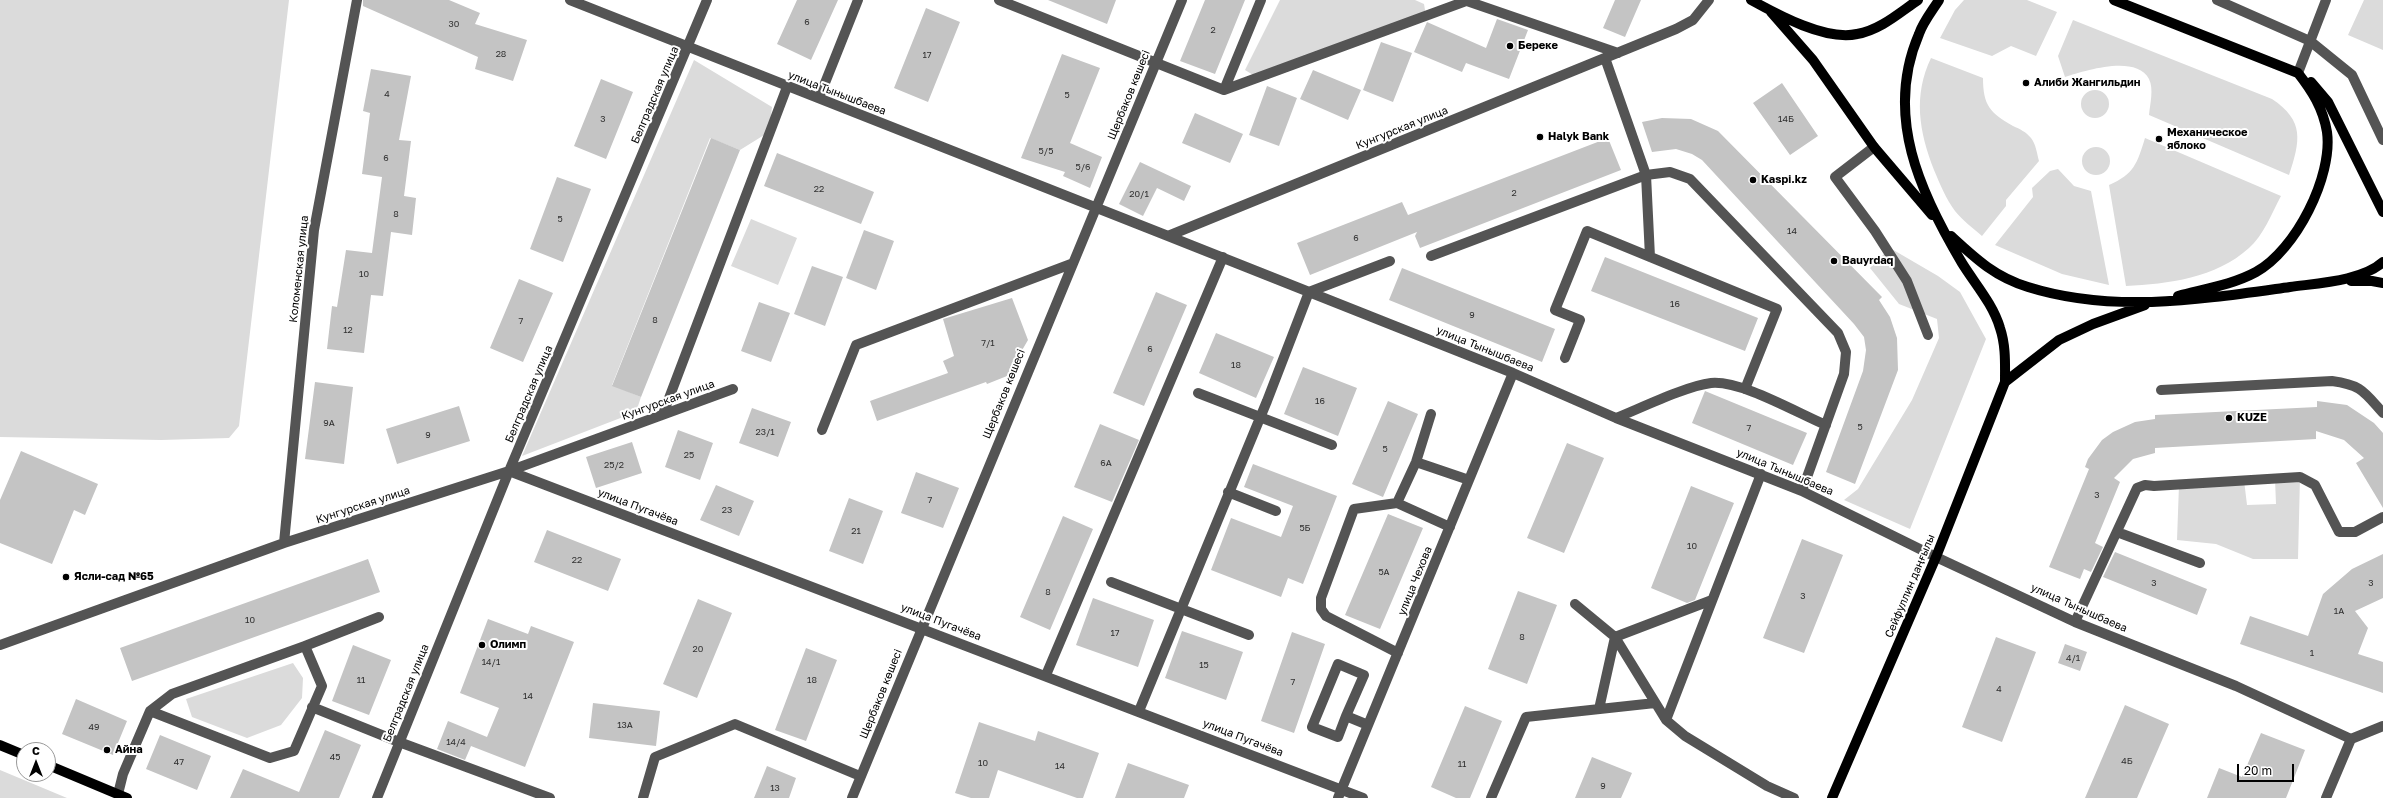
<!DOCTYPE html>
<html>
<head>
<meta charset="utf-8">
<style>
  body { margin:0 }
  #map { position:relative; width:2383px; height:798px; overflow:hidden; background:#fff; font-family:"Golos Text",sans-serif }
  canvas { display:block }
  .north { position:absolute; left:16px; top:742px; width:40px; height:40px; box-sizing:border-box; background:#fff; border:1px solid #999; border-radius:50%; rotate:0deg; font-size:11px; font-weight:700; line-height:16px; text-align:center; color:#000 }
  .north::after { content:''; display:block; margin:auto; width:14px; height:18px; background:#000; clip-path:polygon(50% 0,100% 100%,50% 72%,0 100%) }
  .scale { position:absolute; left:2237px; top:764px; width:57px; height:18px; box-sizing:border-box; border:2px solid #000; border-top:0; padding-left:5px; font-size:12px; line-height:14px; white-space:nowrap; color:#000; -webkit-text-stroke:3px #fff; paint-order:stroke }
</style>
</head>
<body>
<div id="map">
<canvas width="2383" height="798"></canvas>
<div class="north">С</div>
<div class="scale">20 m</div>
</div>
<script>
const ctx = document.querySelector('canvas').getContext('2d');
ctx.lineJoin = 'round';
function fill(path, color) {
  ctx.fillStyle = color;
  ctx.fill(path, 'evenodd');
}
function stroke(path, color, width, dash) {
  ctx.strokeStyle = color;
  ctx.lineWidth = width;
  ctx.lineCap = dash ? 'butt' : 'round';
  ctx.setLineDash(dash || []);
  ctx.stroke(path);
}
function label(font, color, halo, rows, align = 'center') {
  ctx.font = font + ' "Golos Text",sans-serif';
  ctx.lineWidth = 4;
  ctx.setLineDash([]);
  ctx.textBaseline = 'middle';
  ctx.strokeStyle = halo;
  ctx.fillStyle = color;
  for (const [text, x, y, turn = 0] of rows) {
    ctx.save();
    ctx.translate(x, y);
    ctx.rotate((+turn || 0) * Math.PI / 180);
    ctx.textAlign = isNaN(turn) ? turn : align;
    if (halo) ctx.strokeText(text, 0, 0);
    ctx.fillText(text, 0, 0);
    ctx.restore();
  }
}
fill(new Path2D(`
  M0,0H289L239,426L229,438L161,440L0,437Z
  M1280,0H1415L1424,4L1426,16L1258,78L1245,70Z
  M1964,0H2027L2057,12L2036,56L2011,46L1992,56L1940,38L1955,10Z
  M2364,0H2383V50L2348,35Z
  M2073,20L2272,99C2305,121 2300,141 2289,175L2149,115C2150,104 2154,89 2149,79C2136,54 2084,71 2065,77L2058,56Z
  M1931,58L1983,78C1983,105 1990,113 2013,126C2020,129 2026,132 2031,138C2036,144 2037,154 2039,161L2006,200V206L1982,236C1973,228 1962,220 1955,211C1946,199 1940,184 1934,170C1919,131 1913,96 1931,58Z
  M694,60L772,107L769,132L740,150L710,138L612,385L641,397L636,412L522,456Z
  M2081 104a14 14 0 1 1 28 0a14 14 0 1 1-28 0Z
  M2145,138L2281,196C2272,213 2263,236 2249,248C2216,278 2168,284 2126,286L2109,185C2134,174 2137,164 2145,138Z
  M2082 161a14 14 0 1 1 28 0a14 14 0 1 1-28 0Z
  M2058,169L2074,186L2091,191L2109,285L2062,274L1995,245L2033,197L2032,188L2050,171Z
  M751,219L797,238L778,285L731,266Z
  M1890,248L1938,276L1960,292L1986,339L1910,529L1844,500L1858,489L1912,400L1939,338L1937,319L1899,304L1870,268Z
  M2300,477L2298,559H2253L2216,544L2177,540L2179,485L2244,480L2247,505L2276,504L2275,479Z
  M293,663L303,678L302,698L281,725L247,738L192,717L186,699Z
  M0,770L67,798H0Z`), '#dbdbdb');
fill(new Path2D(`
  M363,0H449L480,13L475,24L527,40L513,81L475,69L478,57L363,6Z
  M797,0H838L811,60L777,44Z
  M1048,0H1116L1107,24Z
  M1205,0H1245L1215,74L1180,61Z
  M1615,0H1641L1625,37L1603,28Z
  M926,8L960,22L928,102L894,88Z
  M1497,19L1528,30L1509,79L1466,63L1462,72L1414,52L1427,22L1486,48Z
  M1381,42L1412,53L1393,102L1363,90Z
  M1062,54L1100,68L1070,143L1102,157L1090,188L1063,176L1065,172L1021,158Z
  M371,69L411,76L399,140L411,141L404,196L416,198L412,235L391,232L383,296L371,295L364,353L327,349L332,306L337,307L346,250L372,253L382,177L362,174L370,113L363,111Z
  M1313,70L1361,90L1348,120L1300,99Z
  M601,79L633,92L606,159L574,146Z
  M1782,83L1818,136L1790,155L1753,103Z
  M1267,86L1297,98L1279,146L1249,135Z
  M1195,113L1243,134L1230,163L1182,143Z
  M1662,118L1691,119L1718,131L1882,297L1879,300L1890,317L1897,338L1898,370L1855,484L1826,472L1863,371L1866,350L1864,337L1854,324L1702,160L1692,154L1676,149L1652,152L1642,122Z
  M711,138L740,150L641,397L612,386Z
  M1608,138L1621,170L1420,248L1415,236L1417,232L1310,275L1297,243L1402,202L1408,215Z
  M777,153L874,192L861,224L764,186Z
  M1140,162L1191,186L1184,201L1157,188L1143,216L1119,204Z
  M557,177L591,189L563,262L530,249Z
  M864,230L894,241L876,290L846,278Z
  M1605,257L1758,318L1745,351L1591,291Z
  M812,266L843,277L825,326L794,314Z
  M1402,268L1555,329L1542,362L1389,300Z
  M519,279L553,293L523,362L490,348Z
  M1156,292L1187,305L1144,406L1113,393Z
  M1012,298L1028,340L1007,376L987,384L986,382L877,421L870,401L948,373L943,361L954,356L943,319Z
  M759,302L790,313L771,362L741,351Z
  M1216,333L1274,357L1256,398L1199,373Z
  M1303,367L1357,388L1338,436L1284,414Z
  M315,382L353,387L344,464L305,459Z
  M1705,391L1807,433L1793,465L1692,423Z
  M1388,401L1418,414L1383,497L1352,484Z
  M2317,401L2347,405L2374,423L2383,433V508L2356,463L2364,458L2344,440L2316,431V439L2155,448V453L2133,459L2114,478L2120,482L2095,543L2103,547L2091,572L2084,569L2080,579L2049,567L2089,469L2085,467L2088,459L2102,440L2113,432L2135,422L2155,419V415L2317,407Z
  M459,406L470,441L397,464L386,429Z
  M752,408L791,422L778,457L739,443Z
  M1100,424L1139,440L1112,502L1074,487Z
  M678,430L713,443L700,480L665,467Z
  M632,442L642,473L596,488L586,457Z
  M1567,443L1604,458L1564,553L1527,538Z
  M21,451L98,484L85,515L74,510L52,564L0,543V500Z
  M1253,464L1337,496L1303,584L1288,578L1281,597L1211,570L1231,518L1281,537L1293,506L1244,487Z
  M916,472L959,488L943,528L901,513Z
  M716,485L754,501L739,536L700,520Z
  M1691,486L1734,503L1695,600L1687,603L1651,588Z
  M849,498L883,511L863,564L829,551Z
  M1388,514L1423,528L1380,629L1345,615Z
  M1063,516L1093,529L1050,630L1020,617Z
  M547,530L621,559L608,591L534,562Z
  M1802,539L1843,555L1804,653L1763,638Z
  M2115,552L2207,589L2197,615L2103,577Z
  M2383,554V598L2355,611L2368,628L2358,654L2383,662V693L2240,644L2250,616L2308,636L2323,594L2352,569Z
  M368,559L380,592L132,681L120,648Z
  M1518,591L1557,605L1527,684L1488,669Z
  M1093,598L1154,620L1138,667L1076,645Z
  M698,599L732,613L697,698L663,684Z
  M488,619L528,634L531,626L574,642L525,767L471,746L465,760L437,749L448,721L487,737L499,708L460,693Z
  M1182,631L1243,652L1226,700L1165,678Z
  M1292,632L1325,644L1294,733L1261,721Z
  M1996,637L2036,652L2002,742L1962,727Z
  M2065,644L2087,652L2080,671L2058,663Z
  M353,645L391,660L369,715L332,701Z
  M806,648L837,660L806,741L775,730Z
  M76,699L127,721L113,755L62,734Z
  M593,703L660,711L656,746L589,738Z
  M2125,705L2169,724L2137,798H2085Z
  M1465,706L1502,721L1470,798H1456L1431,787Z
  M979,722L1035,741L1038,731L1099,753L1083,798H1077L998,770L989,798H971L955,793Z
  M325,730L361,745L339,798H230L243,769L299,792Z
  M2261,733L2305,750L2286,798H2207L2219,768L2242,777Z
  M160,735L211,756L197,790L146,769Z
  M1592,757L1632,773L1621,798H1575Z
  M1128,763L1189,785L1184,798H1115Z
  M767,766L796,778L789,798H754Z`), '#c4c4c4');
stroke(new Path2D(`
  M570,0L1168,236L1676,29L1693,20L1709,0
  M999,0L1224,90L1466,1
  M1464,0L1618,53
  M2217,0L2310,41L2352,75L2383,140
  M1605,58L1646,175L1650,257
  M2298,73L2326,0
  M1224,90L1261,0
  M819,98L858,0
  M1874,147L1835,177L1875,231L1907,281L1928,335
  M1168,236L1513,373L1616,418L1802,491L1936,557L2075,622L2236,686L2351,739L2383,726
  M1431,256L1646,175L1670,172L1690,179L1838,333L1846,352L1844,374L1802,491
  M1565,358L1580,320L1555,310L1587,231L1777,309L1745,389
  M2161,390L2332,381C2362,385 2364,392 2383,413
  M1198,393L1332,445
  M663,414L787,87
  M1616,418C1641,408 1686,386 1711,383C1741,380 1797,413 1826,425
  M822,430L856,345L1071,264
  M1416,462L1469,480
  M509,471L1363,798
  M1228,492L1276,511
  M1397,503L1450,527
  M2117,532L2200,563
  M284,543L314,230L357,0
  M1111,582L1249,635
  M1575,604L1615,637L1666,720L1685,736L1767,786L1794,798
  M2075,622L2137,488L2145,485L2154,486L2300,477L2315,485L2339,532H2355L2383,517
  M0,645L284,543L509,471L733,389
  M305,646L322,686L294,751L270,758L150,711L172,694Z
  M305,646L379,617
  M1398,653L1326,616L1321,609V598L1354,509L1397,503L1416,462L1431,414
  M1046,675L1223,257
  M312,707L399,742L550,798
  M1599,709L1615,637L1712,600
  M1139,711L1267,401L1309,292L1390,261
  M1346,716L1364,675L1338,664L1312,727L1338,737L1346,716L1368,725
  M1666,720L1761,474
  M118,794L123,774L150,711
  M377,798L509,471L707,0
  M643,798L655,757L735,724L860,776
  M852,798L1182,0
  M1338,798L1513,373
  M1491,798L1526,717L1655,703
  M2326,798L2351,739`), '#545454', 10);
stroke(new Path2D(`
  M1751,0C1778,15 1826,41 1857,34C1880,30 1899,13 1918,0
  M2114,0L2298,73C2312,91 2323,108 2327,132C2333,176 2296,250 2256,272C2232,285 2204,289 2178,296
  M1771,12L1813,60L1874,147L1932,215
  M2311,82L2328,102L2383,212
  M1951,236C1976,259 1995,277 2028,287C2114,314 2204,299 2290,287C2318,283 2362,281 2383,262
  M2351,281H2372L2383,283
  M2005,382L2059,340L2093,324L2145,305
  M0,745L24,755
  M48,765L127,798
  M1832,798L1936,557L2005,382C2005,364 2006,346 2000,328C1993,304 1975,284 1962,263C1920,193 1884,115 1919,34C1923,22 1932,11 1939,0`), '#000', 10);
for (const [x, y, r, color] of [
  [1510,46,4,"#000"],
  [2026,83,4,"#000"],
  [1540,137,4,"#000"],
  [2159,139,4,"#000"],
  [1753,180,4,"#000"],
  [1834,261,4,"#000"],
  [2229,418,4,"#000"],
  [66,577,4,"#000"],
  [482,645,4,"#000"],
  [107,750,4,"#000"]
]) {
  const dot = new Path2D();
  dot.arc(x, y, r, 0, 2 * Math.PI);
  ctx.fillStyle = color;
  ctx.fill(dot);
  stroke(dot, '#fff', 1.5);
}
label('9px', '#313131', null, [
  ["6",807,22],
  ["30",454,24],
  ["2",1213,30],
  ["28",501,54],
  ["17",927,55],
  ["4",387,94],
  ["5",1067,95],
  ["3",603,119],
  ["14Б",1786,119],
  ["5/5",1046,151],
  ["6",386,158],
  ["5/6",1083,167],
  ["22",819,189],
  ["2",1514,193],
  ["20/1",1139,194],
  ["8",396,214],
  ["5",560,219],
  ["14",1792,231],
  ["6",1356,238],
  ["10",364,274],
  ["16",1675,304],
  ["9",1472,315],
  ["8",655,320],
  ["7",521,321],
  ["12",348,330],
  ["7/1",988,343],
  ["6",1150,349],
  ["18",1236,365],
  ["16",1320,401],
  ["9А",329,423],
  ["5",1860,427],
  ["7",1749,428],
  ["23/1",765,432],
  ["9",428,435],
  ["5",1385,449],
  ["25",689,455],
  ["6А",1106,463],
  ["25/2",614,465],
  ["3",2097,495],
  ["7",930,500],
  ["23",727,510],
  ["5Б",1305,528],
  ["21",856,531],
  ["10",1692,546],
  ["22",577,560],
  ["5А",1384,572],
  ["3",2154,583],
  ["3",2371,583],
  ["8",1048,592],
  ["3",1803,596],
  ["1А",2339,611],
  ["10",250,620],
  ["17",1115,633],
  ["8",1522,637],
  ["20",698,649],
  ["1",2312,653],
  ["4/1",2073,658],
  ["14/1",491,662],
  ["15",1204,665],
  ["11",361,680],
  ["18",812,680],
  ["7",1293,682],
  ["4",1999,689],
  ["14",528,696],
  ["13А",625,725],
  ["49",94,727],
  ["14/4",456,742],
  ["45",335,757],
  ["4Б",2127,761],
  ["47",179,762],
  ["10",983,763],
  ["11",1462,764],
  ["14",1060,766],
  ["9",1603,786],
  ["13",775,788]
]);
label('bold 11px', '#000', '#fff', [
  ["Береке",1518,46],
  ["Алиби Жангильдин",2034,83],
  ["Механическое",2167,133],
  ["яблоко",2167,146],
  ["Halyk Bank",1548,137],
  ["Kaspi.kz",1761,180],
  ["Bauyrdaq",1842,261],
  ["KUZE",2237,418],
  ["Ясли-сад №65",74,577],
  ["Олимп",490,645],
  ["Айна",115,750]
], 'left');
label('11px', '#000', '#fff', [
  ["улица Тынышбаева",837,93,21],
  ["Белградская улица",655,95,-67],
  ["Щербаков көшесі",1129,95,-68],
  ["Кунгурская улица",1402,128,-22],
  ["Коломенская улица",299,269,-84],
  ["улица Тынышбаева",1485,349,22],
  ["Белградская улица",529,394,-67],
  ["Щербаков көшесі",1004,394,-68],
  ["Кунгурская улица",668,400,-20],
  ["улица Тынышбаева",1785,472,23],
  ["Кунгурская улица",363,505,-18],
  ["улица Пугачёва",638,507,21],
  ["улица Чехова",1415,581,-68],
  ["Сейфуллин даңғылы",1910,586,-67],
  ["улица Тынышбаева",2079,608,24],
  ["улица Пугачёва",941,622,21],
  ["Белградская улица",406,693,-68],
  ["Щербаков көшесі",881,694,-68],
  ["улица Пугачёва",1243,738,21]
]);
</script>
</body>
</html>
